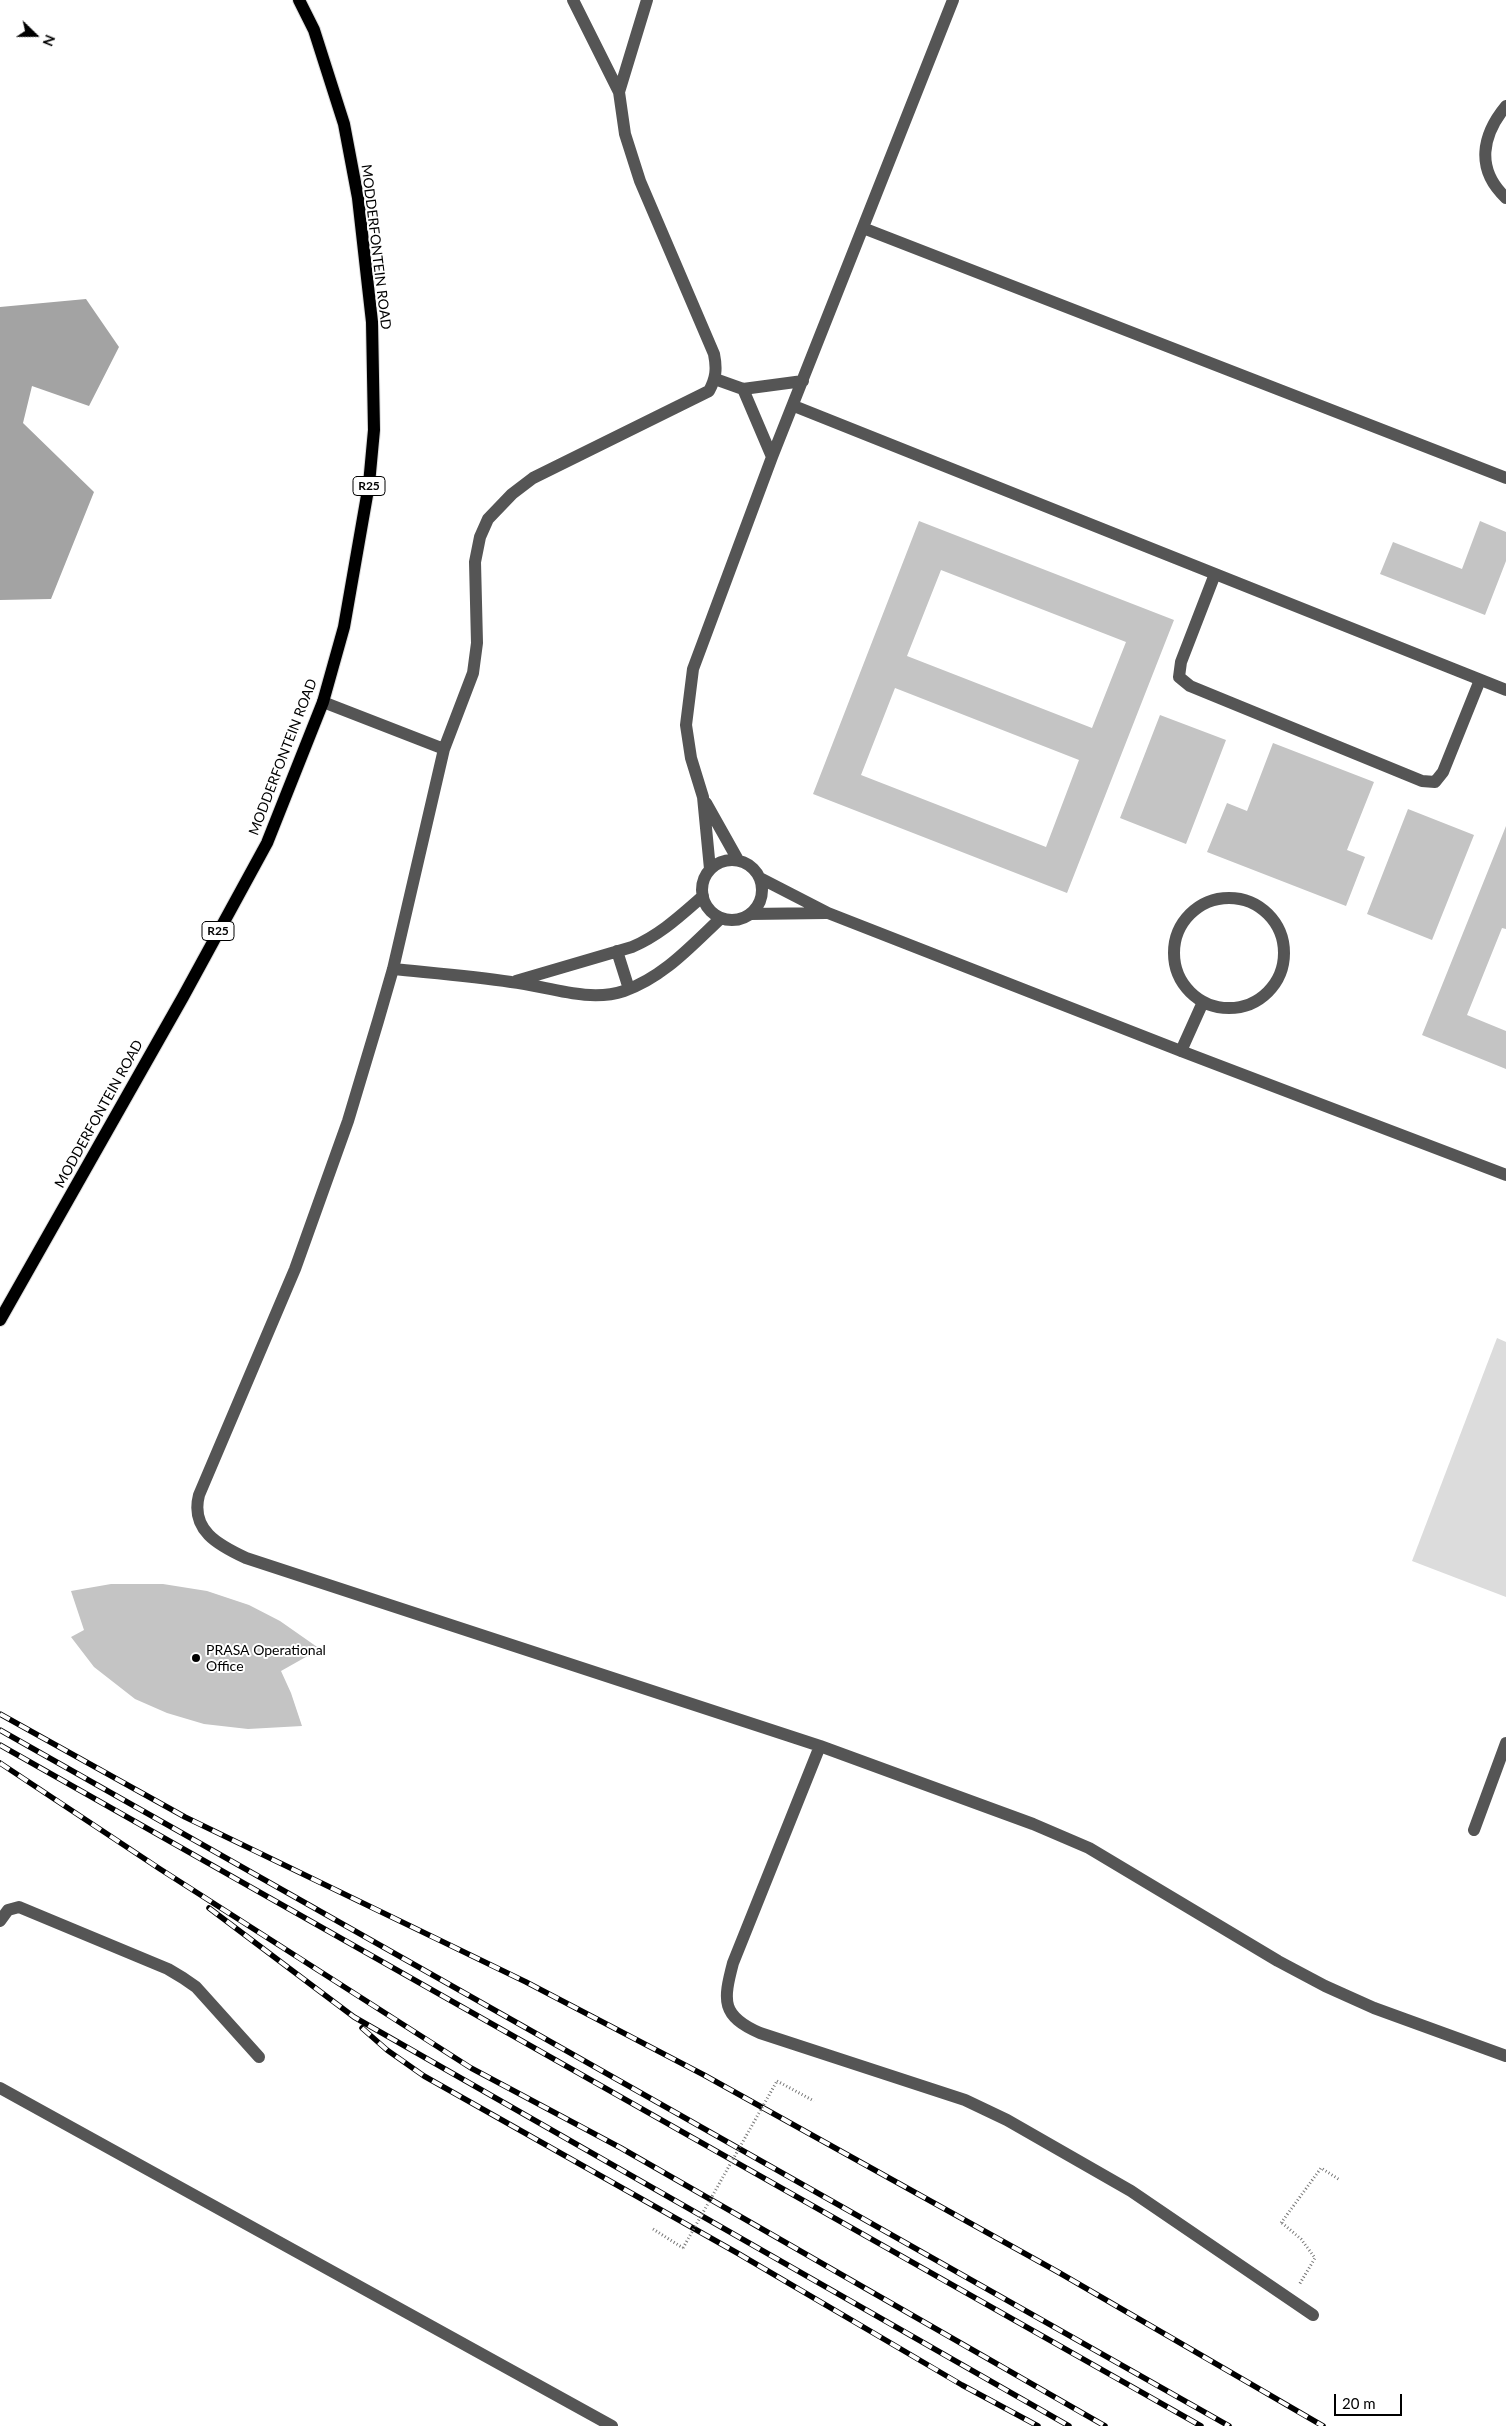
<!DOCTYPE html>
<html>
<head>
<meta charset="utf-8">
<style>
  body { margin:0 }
  #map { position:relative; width:1506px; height:2426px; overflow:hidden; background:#fff; font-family:Lato,sans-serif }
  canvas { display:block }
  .north { position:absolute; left:10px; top:10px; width:50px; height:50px; -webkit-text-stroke:4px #fff; paint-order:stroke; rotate:112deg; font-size:14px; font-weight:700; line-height:20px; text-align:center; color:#000 }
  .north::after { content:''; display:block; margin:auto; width:18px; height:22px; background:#000; clip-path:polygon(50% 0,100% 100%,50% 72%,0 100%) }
  .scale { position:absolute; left:1334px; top:2394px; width:68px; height:22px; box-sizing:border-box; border:2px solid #000; border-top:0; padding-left:6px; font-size:15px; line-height:18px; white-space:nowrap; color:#000; -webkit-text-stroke:4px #fff; paint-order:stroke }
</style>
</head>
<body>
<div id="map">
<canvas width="1506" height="2426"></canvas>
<div class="north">N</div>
<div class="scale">20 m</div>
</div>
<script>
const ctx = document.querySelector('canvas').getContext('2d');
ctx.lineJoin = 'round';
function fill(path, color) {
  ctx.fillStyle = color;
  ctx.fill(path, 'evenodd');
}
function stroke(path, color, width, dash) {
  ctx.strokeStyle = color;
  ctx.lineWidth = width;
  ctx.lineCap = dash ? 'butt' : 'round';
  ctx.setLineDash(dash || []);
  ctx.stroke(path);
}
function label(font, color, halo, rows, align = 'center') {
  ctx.font = font + ' Lato,sans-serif';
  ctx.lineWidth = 4;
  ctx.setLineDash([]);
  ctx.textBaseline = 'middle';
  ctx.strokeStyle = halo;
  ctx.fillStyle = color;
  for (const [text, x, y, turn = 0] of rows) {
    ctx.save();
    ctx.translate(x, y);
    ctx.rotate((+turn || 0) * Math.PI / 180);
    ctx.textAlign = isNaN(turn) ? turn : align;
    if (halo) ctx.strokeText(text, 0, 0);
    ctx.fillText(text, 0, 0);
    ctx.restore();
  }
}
fill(new Path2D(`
  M1497,1338L1506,1342V1597L1412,1561Z`), '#dcdcdc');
fill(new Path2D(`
  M86,299L119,347L89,406L32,386L23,423L94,492L51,599L0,600V307Z`), '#a3a3a3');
fill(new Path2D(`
  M919,521L1174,620L1067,893L813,794ZM941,570L1126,642L1092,728L907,656ZM895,688L1079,760L1046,847L861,775Z
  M1480,521L1506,532V561L1485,615L1380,574L1393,542L1462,569Z
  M1160,715L1226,740L1186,844L1120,818Z
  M1273,743L1374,782L1347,850L1365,857L1346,906L1207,852L1227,803L1247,811Z
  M1408,809L1474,835L1432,940L1367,914Z
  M1506,826V929L1502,928L1467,1015L1506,1031V1069L1422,1035Z
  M111,1584H163L207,1591L249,1605L280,1621L320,1649L281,1671L291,1693L302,1726L248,1729L204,1724L167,1713L135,1699L94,1667L71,1637L84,1630L71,1591Z`), '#c4c4c4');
const major = new Path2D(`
  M0,1320L183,997L267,843L323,702L344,627L369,484L374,430L372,322L358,198L344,124L314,30L299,0`);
stroke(major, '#dbdbdb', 14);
stroke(new Path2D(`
  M777,2081L814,2101
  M1281,2223L1321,2168L1340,2180
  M1282,2223L1301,2239L1315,2258L1299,2285
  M653,2229L683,2248`), '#777', 3, [1, 2.5]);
stroke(new Path2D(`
  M573,0L619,92L625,134L640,181L714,354C717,369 716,378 709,391L533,478L512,494L488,519L480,537L475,562L477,643L473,673L444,749L393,969L378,1021L348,1121L295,1269L199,1495C190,1530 218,1545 246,1558L820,1746L1033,1824L1089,1848L1278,1961L1325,1986L1374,2008L1506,2056
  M619,92L647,0
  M1506,106C1482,135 1475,169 1506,198
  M863,228L1506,478
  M715,379L743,389L803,381
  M743,389L772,457
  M794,406L1506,690
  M1215,574L1181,662L1179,677L1190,686L1422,781L1435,782L1443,772L1480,680
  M323,702L444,749
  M706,803L738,860
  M702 890a30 30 0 1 1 60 0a30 30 0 1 1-60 0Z
  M710,869L703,797L691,758L686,725L693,669L772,457L953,0
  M760,878L828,913L1181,1051L1506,1175
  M1174 953a55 55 0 1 1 110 0a55 55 0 1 1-110 0Z
  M750,914L826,913
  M617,951L629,989
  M393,969C432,973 472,976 511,982C547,986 588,1003 624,991C664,977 692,945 721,918
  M516,981L632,947C660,935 680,916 703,896
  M1181,1051L1203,1002
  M820,1746L733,1963C723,2001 721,2016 760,2033L965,2100L1007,2120L1131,2191L1313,2315
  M1474,1830L1506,1743
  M0,1921L8,1910L19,1907L168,1969L183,1978L196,1987L259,2057
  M0,2088L612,2426`), '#555', 12);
stroke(major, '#000', 12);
const rail = new Path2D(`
  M0,1714L185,1817L526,1982L704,2075L1058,2272L1323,2426
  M0,1730L1229,2426
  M0,1745L1201,2426
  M0,1763L160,1869L471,2068L621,2148L1105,2426
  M209,1908L354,2017L1069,2426
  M362,2028L387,2050L424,2076L739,2254L962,2385L1038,2426`);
stroke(rail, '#000', 5.5);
stroke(rail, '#fff', 4, [11]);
stroke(new Path2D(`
  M683,2248L777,2081`), '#777', 3, [1, 2.5]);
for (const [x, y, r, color] of [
  [196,1658,5,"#000"]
]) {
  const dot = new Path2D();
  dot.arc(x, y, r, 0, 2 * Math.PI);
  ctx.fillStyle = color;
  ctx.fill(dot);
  stroke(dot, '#fff', 2);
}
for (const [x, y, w] of [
  [369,486,32],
  [218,931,32]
]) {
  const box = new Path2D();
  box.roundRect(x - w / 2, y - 9.5, w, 19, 4);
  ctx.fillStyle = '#fff';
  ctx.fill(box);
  stroke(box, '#000', 1);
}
label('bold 12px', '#000', null, [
  ["R25",369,486],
  ["R25",218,931]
]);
label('14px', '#000', '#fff', [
  ["MODDERFONTEIN ROAD",376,247,83],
  ["MODDERFONTEIN ROAD",283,757,-69],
  ["MODDERFONTEIN ROAD",99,1114,-61]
]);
label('14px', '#000', '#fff', [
  ["PRASA Operational",206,1650],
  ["Office",206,1666]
], 'left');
</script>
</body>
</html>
